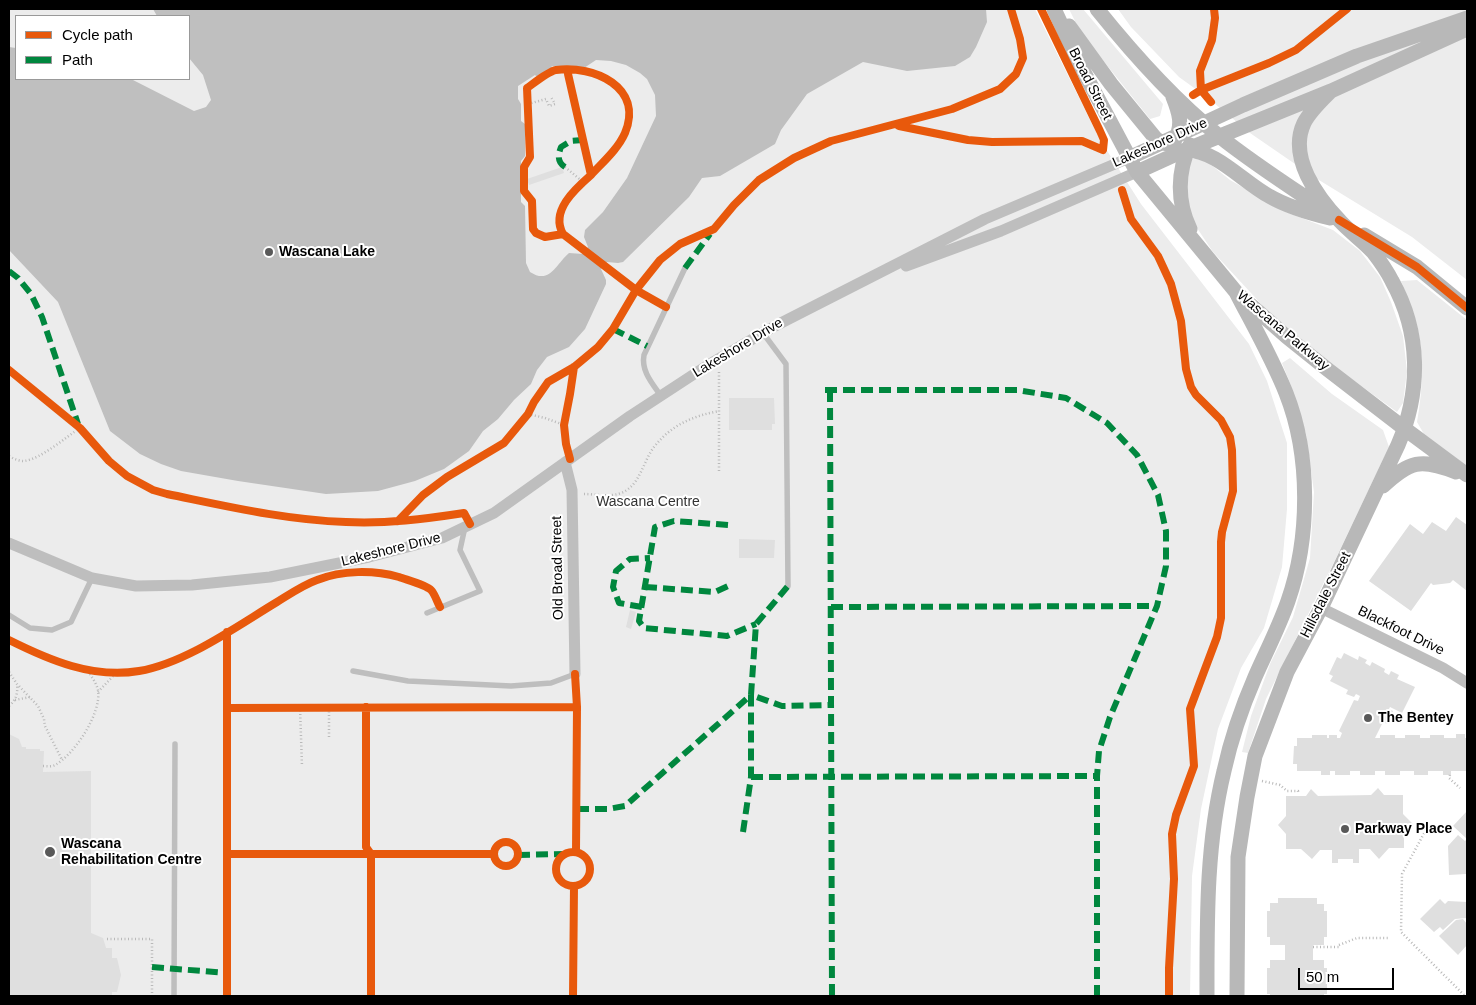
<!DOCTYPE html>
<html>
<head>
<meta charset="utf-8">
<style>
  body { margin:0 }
  #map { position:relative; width:1476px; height:1005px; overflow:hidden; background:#fff; font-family:Helvetica,sans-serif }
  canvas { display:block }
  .frame { position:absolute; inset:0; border:10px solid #000; pointer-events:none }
  .legend { position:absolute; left:15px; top:15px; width:175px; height:65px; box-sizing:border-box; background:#fff; border:1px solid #999; margin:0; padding:6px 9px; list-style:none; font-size:15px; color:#000 }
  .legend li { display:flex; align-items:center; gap:10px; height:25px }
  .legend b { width:25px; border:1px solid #999 }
  .scale { position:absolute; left:1298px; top:968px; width:96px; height:22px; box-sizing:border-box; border:2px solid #000; border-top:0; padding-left:6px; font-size:15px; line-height:18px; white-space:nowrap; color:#000; -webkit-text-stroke:4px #fff; paint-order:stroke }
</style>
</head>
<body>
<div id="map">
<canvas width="1476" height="1005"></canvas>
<div class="frame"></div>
<ul class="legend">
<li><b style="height:6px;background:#e8590c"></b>Cycle path</li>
<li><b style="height:6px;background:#00873e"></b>Path</li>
</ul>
<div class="scale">50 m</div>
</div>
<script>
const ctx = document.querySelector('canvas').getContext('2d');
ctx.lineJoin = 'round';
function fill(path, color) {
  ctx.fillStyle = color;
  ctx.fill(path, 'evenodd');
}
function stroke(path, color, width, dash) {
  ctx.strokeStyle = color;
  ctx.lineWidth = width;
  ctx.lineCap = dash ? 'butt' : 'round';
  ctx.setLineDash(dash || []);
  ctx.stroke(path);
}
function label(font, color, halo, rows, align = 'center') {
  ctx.font = font + ' Helvetica,sans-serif';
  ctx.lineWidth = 4;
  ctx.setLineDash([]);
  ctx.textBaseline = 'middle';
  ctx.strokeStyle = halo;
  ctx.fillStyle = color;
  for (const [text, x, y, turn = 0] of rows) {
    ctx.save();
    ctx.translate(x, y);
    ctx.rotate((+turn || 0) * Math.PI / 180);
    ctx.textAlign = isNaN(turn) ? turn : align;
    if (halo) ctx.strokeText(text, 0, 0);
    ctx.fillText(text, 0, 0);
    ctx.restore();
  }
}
fill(new Path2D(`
  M9,9H1035L1099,138L1141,204L1249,344L1267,381L1287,443V509L1282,567L1264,628L1241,668L1218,729L1201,809L1192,876L1190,996H9ZM16,16H189V79H16Z
  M1069,9H1083L1163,104L1160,116L1150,119L1081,33Z
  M1118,9H1467V280L1412,237L1314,177L1250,133L1208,98L1179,77L1131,27Z
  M1190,159H1204L1230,180L1286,212L1333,230L1360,251L1380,277L1391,302L1403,336L1407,371L1403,403L1397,412L1320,356L1263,306L1213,252L1195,225L1184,202Z
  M1417,280L1467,320V466L1424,434L1417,422C1423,387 1425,353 1415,318C1411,305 1406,293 1401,281Z
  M1290,358L1332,394L1383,430L1389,447L1337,556L1266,699L1248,753L1242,752L1251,716L1270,664L1293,617L1310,558L1314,492L1306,434L1290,383L1282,363Z`), '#ececec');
fill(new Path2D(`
  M153,9H986L987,22L976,47L970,57L955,66L907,71L863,62L807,94L781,130L775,144L720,176L702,178L689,197L623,262L618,263L607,262L601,269L606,280V284L585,329L569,347L547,357L537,370L531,384L514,400L498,419L483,431L469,451L444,469L415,481L378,491L326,494L238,481L181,471L161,464L140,454L110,431L58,302L9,250V47L16,48V79H131L194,111L206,107L211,100L203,75L189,58V16H157ZM596,60L611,61L626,65L640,73L647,79L655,95L656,116L627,178L603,212L585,230L584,237L588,247L583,254L569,253C556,264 550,285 530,272L526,263L525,206L521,202V161L525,156V124L521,121V104L518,99V86L535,75L538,78L541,75L547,74L552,66L559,67V73H580L581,68H584Z`), '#bfbfbf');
fill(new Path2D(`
  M562,167L564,173L529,185L527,179Z
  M729,398H774L775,424H772V430H729Z
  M1456,517L1467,525V591L1453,580L1450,583L1433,585L1431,583L1411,611L1369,581L1410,524L1423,534L1432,522L1446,531Z
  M739,539L775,540L774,558H739Z
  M630,610L636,612L631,629L626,627Z
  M1344,653L1358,660L1359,656L1367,660L1365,663L1370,666L1372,662L1385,669L1384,672L1389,675L1391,671L1399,675L1397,679L1415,687L1402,713L1390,707L1389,709L1393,711L1387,724L1383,722L1375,738H1380V735H1395V738H1405V735H1420V738H1430V735H1444V738H1456V734H1465V738H1467V771H1451V775H1443V771H1428V775H1414V771H1400V775H1385V771H1375V775H1360V771H1350V775H1335V771H1330V775H1321V771H1297V764H1293L1294,746H1297V738H1312V735H1327V738H1329V735H1337V738H1340L1342,733L1339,731L1354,700L1358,701L1360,696L1356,694L1354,697L1346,694L1348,690L1330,681L1333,676L1329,674L1337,657L1341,659Z
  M9,734L19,739L22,747H26V749H40V751H44L43,772L91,771V933L103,938L106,948H112V958H117L121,975L117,992H112V996H9Z
  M1378,788L1384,795H1403V814L1413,824L1404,833V848H1389L1379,859L1370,849H1359V863H1353V859H1338V863H1332V850H1320L1312,859L1301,849H1286V834L1278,825L1286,816V796H1306L1311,789L1318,796L1371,795Z
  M1467,811V861L1466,874L1449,875L1448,846L1458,835L1465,841L1467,839L1453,826Z
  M1278,898H1317V904H1324V911H1327V937H1324V945H1313V960H1324V968H1327V994H1324V996H1270V994H1267V968H1270V960H1285V945H1270V937H1267V911H1270V903H1278Z
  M1440,899L1445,904L1448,901L1467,902V918L1455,919L1443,930L1440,927L1434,932L1420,919Z
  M1463,919L1467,924V945L1458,955L1439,936L1456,920Z`), '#dfdfdf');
stroke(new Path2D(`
  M528,104L546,99L549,106L555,104L551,97
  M565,167L583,182
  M719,372V473
  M528,414L545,418L564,425
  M9,456C14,459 19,461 24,461C41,459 66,437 80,428
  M584,494C594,494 607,497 618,494C640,488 642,463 654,447C671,425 693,416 719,411
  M9,642V641
  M9,672L17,684L38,706L44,719L45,726L62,760
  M98,692L115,674
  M15,700L30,697
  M9,706C16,700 18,694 17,684
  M300,707L302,766
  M329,737V707
  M43,766C47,766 51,767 55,765C74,755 102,713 98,690C96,682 91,676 87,670
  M1450,775L1449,778L1460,788
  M1262,781L1280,785L1287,791H1298V794
  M1426,825L1428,826L1402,874L1401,932L1465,996
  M107,939H152V996
  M1339,945L1357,938H1388
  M1313,947H1339`), '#b9b9b9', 2.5, [1, 2.5]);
stroke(new Path2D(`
  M763,333L786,364L788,586
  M661,396C652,383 641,371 644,355L685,268
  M427,613L480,591L460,550L465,527
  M9,615L30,628L52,630L71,622L92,578
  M353,671L408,681L511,686L551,683L575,674
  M174,996L175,744`), '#bebebe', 5.5);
stroke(new Path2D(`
  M906,266L1001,231L1137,172
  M565,462L572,490L575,674
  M9,543L92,578L136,586L192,585L270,577L369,557L442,538L494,513L630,416L708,365L775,326L985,219L1129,158
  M1321,608L1443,668L1467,683`), '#bebebe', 11);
stroke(new Path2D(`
  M1054,9L1079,63L1137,172L1236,292L1287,337L1327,369L1405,429L1467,475
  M1097,9C1134,55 1173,99 1219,136C1254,164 1292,188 1329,213
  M1069,26L1111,84L1156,139L1163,143L1172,145
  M1173,97C1179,112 1184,126 1174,141
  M1186,150C1216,150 1243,182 1269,196C1288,207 1309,213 1330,218
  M1129,158L1243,105L1357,56L1467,18
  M1137,172L1183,151L1331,91L1467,29
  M1190,229C1177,202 1177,172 1190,145
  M1364,235L1417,267L1467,308
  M1383,486C1410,461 1420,458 1456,472
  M1207,996C1207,920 1206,845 1224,771C1231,739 1242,707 1255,677C1266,652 1279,627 1288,601C1310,538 1311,456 1286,393C1272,358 1253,325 1236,292
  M1237,996L1238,857L1247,797L1255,756L1287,672L1321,608L1398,445C1421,391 1421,333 1392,281C1387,271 1380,261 1373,252C1363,241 1350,232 1340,221C1317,197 1288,157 1304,123C1310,111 1321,101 1331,91`), '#b8b8b8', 15);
stroke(new Path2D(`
  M565,167C557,162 558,155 561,147L571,141L583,140
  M685,268L710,234
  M9,271L18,278L31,294L42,317L78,424
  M613,329L647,346
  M825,390H1017L1066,398L1107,423L1137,455L1158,495L1166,531V566L1157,606L1110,717L1099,751L1097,776V996
  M830,390L832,996
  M728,525L674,521L655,527L639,621L644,628L727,636L756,624
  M645,587L715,592L728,586
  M642,607L619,603L613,587L616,571L630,559L650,558
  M831,607L1157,606
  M751,777L1097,776
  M577,809H608L625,806L751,695L756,624L788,586
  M743,832L751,777V695L782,706L831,705
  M518,855L565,854
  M152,967L227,973`), '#00873e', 6, [12, 6]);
stroke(new Path2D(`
  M568,74L591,175C575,189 550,211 563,234L636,290L666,307
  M1193,95L1201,90L1269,63L1296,50L1347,9
  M1211,102L1201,90L1200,71L1212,40L1215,18L1214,9
  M899,126L968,140L992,142L1082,141L1103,150L1104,140L1100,131L1041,9
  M1122,190L1131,219L1158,256L1171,284L1181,321L1186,369L1191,387L1196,395L1221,420L1230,437L1232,450L1233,491L1222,532L1221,542V618L1217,637L1190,709L1194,766L1176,815L1172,834L1174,879L1169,968V996
  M1339,220L1417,267L1467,308
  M563,234L545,237L536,233L533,229L532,201L524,191V167L530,157L527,88C534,83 549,71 556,70C594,65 644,87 625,133C618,149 603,162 591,175
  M9,370L80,428L109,461L127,476L153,490L167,494C226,506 285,520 346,522C386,524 425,519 464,513L470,524
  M570,459L566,444L564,425L570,394L574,367
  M398,521L423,495L447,477L504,443L528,414L534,402L548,382L574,367L598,347L613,329L636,290L660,260L680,244L714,229L734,205L759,180L794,158L831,141L952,109L1000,89L1016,74L1023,58L1020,39L1011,9
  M9,640C49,660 93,679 139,671C186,663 237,626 277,602C290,594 303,585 317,580C342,570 374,570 399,577C407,580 426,585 431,590C435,594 437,602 440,607
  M575,674L577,707L576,852
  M366,707V847L371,854V996
  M227,708L577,707
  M494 854a12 12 0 1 1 24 0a12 12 0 1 1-24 0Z
  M556 869a17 17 0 1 1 34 0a17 17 0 1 1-34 0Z
  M227,854H493
  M227,996V632
  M573,996L574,886`), '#e8590c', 8);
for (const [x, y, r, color] of [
  [269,252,5,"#595959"],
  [1368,718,5,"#595959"],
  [1345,829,5,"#595959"],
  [50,852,6,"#595959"]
]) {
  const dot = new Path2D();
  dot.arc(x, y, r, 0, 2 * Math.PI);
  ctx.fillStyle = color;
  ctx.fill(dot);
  stroke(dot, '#fff', 2);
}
label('14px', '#000', '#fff', [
  ["Broad Street",1090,84,63],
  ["Lakeshore Drive",1160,143,-24],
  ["Wascana Parkway",1283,331,40],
  ["Lakeshore Drive",738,348,-31],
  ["Lakeshore Drive",391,550,-14],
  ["Old Broad Street",558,568,-91],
  ["Hillsdale Street",1326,595,-63],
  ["Blackfoot Drive",1401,631,26]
]);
label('bold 14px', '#000', '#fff', [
  ["Wascana Lake",279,252],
  ["The Bentey",1378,718],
  ["Parkway Place",1355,829],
  ["Wascana",61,844],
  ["Rehabilitation Centre",61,860]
], 'left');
label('14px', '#333', '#fff', [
  ["Wascana Centre",648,502]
]);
</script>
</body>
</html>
